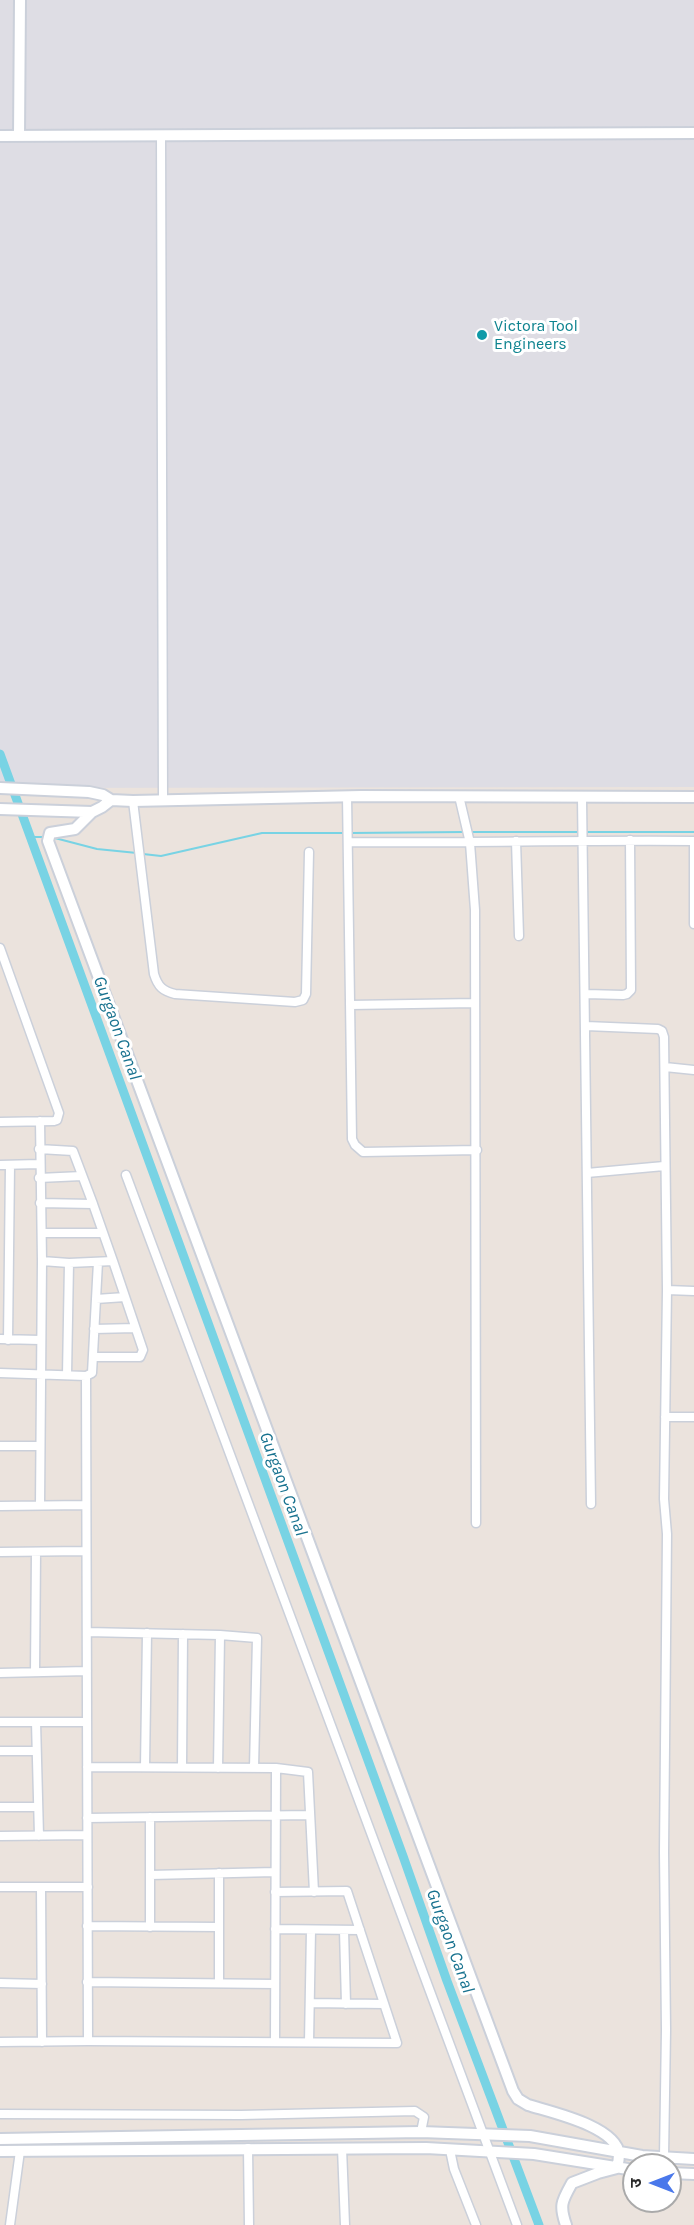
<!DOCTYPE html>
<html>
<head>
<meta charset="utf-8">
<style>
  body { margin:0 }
  #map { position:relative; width:694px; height:2225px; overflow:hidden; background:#ebe3dd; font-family:Karla,"Noto Sans Devanagari",sans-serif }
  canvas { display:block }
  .north { position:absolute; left:622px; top:2153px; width:60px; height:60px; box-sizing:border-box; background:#fff; border:2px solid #aaa; border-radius:50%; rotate:270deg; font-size:16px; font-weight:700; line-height:24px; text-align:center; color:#2a2a2a }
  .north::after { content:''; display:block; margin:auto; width:21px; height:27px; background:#4a78eb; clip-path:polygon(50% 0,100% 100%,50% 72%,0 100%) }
</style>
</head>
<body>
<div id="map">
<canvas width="694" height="2225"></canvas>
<div class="north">उ</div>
</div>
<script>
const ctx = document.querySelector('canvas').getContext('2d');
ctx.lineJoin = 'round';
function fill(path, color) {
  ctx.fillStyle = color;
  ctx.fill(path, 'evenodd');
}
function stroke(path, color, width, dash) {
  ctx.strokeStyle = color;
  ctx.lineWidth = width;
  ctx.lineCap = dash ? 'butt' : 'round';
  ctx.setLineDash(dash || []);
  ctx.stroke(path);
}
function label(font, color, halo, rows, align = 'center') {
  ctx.font = font + ' Karla,sans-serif';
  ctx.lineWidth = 6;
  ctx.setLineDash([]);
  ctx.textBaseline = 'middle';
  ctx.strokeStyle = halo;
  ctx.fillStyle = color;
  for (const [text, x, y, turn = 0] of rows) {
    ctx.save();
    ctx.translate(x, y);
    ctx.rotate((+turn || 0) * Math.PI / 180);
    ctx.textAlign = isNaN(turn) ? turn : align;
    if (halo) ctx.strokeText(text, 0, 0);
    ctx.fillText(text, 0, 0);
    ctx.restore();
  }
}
fill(new Path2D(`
  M0,0H694V787L0,788Z`), '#dedde4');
stroke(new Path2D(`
  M470,832H694
  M350,833L464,832
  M30,837H46
  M51,837L97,849L137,853
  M143,854L161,856L262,833H344`), '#78d3e4', 2);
stroke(new Path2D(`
  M0,754L403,1856L447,1981L539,2225`), '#78d3e4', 9);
const minor = new Path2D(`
  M161,135L163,799
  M347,796L352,1139L355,1145L363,1152L477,1150
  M459,796L470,843L475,910L476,1523
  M582,798L591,1504
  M133,801L154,974C158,987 163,991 175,994L295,1002L303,1000L306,994L309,852
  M516,841L519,936
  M348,842C463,843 579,840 694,841
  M694,924V841
  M0,948L59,1113L57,1120L54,1121L0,1122
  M586,994L623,995L627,994L631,990L630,840
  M350,1005L475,1003
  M586,1026L658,1029L662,1031L664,1037L667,1290L664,1499L667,1534L664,1852L666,2030L664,2157
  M665,1067L694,1070
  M39,1149L73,1151L93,1204
  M0,1165L39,1164
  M587,1173L664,1166
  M126,1175L517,2225
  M39,1178L82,1176
  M40,1203L93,1204L113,1261L69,1263L42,1261
  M42,1233H102
  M667,1290L694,1291
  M96,1299L125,1297
  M94,1329L135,1328
  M0,1339L40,1340
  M8,1340L10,1165
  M93,1357H140L143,1350L113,1261
  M0,1373L86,1376L92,1373L98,1262
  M67,1375L69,1263
  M86,1376C86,1597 86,1819 88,2041
  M665,1417H694
  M0,1446H40
  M40,1505L42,1261L40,1121
  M0,1506L86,1505
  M0,1552L85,1551
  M87,1632L220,1635L257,1638L254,1768
  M35,1672L36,1552
  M0,1673L87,1671
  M0,1722H87
  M36,1722L39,1836
  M0,1751H36
  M87,1767L276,1768L308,1772L314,1892
  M145,1767L147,1633
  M182,1767L183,1634
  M218,1768L220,1635
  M0,1807H38
  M150,1817V1927
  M87,1818L310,1815
  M0,1836L87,1835
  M219,1873V1983
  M150,1875L275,1872
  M0,1887H88
  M41,1887L42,2042
  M87,1926L219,1927
  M275,1929L360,1930
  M344,1930L346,2004
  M87,1982L275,1984
  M0,1983L42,1984
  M310,2003L384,2004
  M0,2042L88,2041L397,2043L347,1891L275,1892
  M275,2042L276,1768
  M309,2042L311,1930
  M0,2114L241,2115L415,2111L424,2117L421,2132
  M248,2148L249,2225
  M342,2148L345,2225
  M450,2150L454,2169L476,2225
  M10,2225L20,2151`);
const tertiary = new Path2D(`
  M0,136L694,133
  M19,136L20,0
  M0,788L89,792L103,795L111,800L133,801L361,796L694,797
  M0,809L92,812L102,807L111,800
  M92,812L75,829L50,833L48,841L513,2091L518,2099L528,2105C550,2112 616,2126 619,2154C619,2158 618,2164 617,2168L598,2173L572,2183C562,2201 559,2205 566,2225
  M0,2139L421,2132L530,2136L642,2156L694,2159
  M0,2151L426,2148L534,2154L634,2170
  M670,2173L694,2174`);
stroke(minor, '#cbd0da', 11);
stroke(tertiary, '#cbd0da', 14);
stroke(minor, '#fff', 8);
stroke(tertiary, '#fff', 10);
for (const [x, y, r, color] of [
  [482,335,6,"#0f9aa8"]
]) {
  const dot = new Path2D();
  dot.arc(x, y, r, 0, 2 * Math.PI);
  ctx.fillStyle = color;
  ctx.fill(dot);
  stroke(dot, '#fff', 2);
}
label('16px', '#0d838f', '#fff', [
  ["Victora Tool",494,326],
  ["Engineers",494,344]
], 'left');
label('italic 18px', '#18728f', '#fff', [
  ["Gurgaon Canal",117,1028,70],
  ["Gurgaon Canal",283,1484,70],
  ["Gurgaon Canal",450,1941,70]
]);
</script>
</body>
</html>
